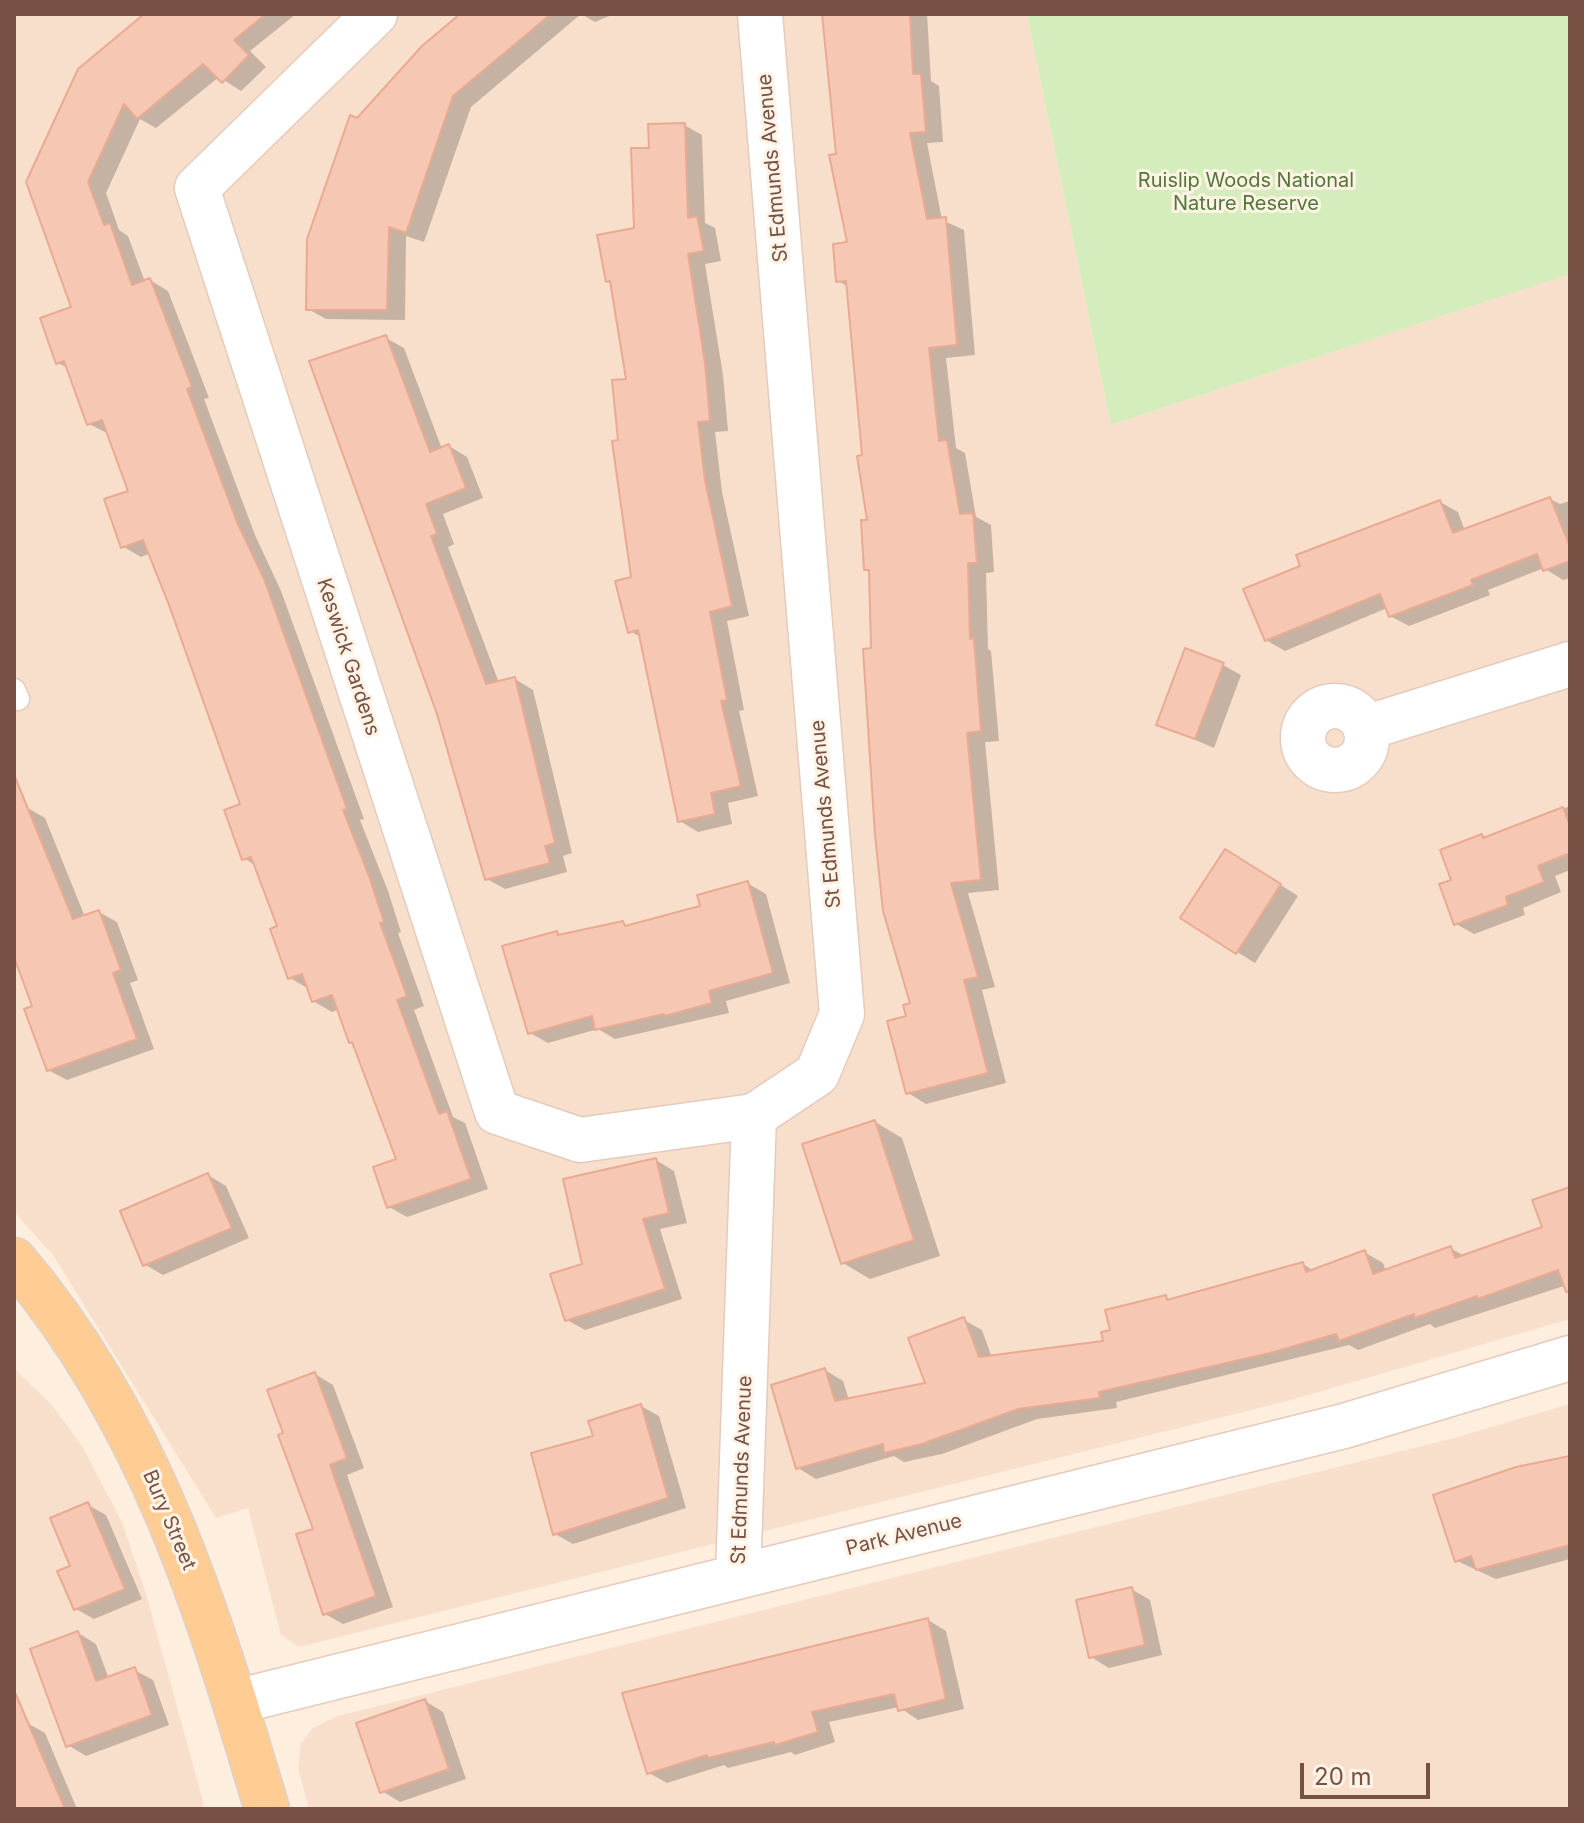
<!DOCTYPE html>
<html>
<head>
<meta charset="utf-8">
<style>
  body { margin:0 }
  #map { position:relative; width:1584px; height:1823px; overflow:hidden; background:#feeede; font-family:Inter,sans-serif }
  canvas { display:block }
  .frame { position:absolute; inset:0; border:16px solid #765144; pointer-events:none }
  .scale { position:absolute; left:1300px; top:1763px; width:130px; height:36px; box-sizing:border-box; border:4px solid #765144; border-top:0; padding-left:10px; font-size:24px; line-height:28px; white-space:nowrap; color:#765144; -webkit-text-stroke:6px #fff3e6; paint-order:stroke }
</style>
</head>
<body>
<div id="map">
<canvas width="1584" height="1823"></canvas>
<div class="frame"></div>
<div class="scale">20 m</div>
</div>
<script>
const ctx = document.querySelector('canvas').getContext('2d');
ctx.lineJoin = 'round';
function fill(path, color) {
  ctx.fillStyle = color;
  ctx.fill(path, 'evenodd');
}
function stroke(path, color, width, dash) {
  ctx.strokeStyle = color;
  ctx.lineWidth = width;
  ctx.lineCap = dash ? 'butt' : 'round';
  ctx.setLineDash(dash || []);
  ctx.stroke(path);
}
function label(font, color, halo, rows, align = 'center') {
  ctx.font = font + ' Inter,sans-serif';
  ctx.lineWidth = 6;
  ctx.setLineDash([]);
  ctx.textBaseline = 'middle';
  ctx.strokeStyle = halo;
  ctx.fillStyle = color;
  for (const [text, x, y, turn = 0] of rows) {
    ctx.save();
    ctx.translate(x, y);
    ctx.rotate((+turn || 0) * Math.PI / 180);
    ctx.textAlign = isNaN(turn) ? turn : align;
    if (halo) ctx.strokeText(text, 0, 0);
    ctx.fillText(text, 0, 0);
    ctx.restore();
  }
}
fill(new Path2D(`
  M14,14H1027L1111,425L1570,274V1319L1291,1400L299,1647L281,1635L248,1508L216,1518L53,1255L14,1212Z
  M14,1368L52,1405L82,1446L122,1522L145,1590L205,1809H14Z
  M1570,1404V1809H309L298,1768L301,1743L313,1728L338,1716L1454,1438Z`), '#f7dfcc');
fill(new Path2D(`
  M1027,14H1570V274L1111,425Z`), '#d5edbc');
fill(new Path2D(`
  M147,14H296L250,51L266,67L241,91L219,77L156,128L140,119L106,193L119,230L128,236L145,282L150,280L168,291L209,398L204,399L255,535L281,591L364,819L360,820L388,891L401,932L398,933L424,1006L414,1010L453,1117L465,1123L488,1189L407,1217L389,1207L399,1160L339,1009L332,1012L313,1001L309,989L290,978L279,927L256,866L244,858L242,806L151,553L141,557L122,546L131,492L109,434L89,424L68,368L58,363L73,308L28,182Z
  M463,14H581L471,107L424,242L406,236L405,320L326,319L308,309L357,120Z
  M581,14H614L595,22Z
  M824,14H927L931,81L939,86L943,142L927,143L942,220L964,230L975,355L946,358L956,448L965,453L976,517L991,525L994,572L986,573L988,649L991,651L999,741L985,742L999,890L968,893L995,987L982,990L1006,1083L926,1104L908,1093V1017L913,1005L873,650L871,571L866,569L870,521L849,287L838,281L850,244Z
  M684,125L702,135L705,223L715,228L721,261L705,264L723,375L728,431L715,432L722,492L749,616L727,621L744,710L739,711L758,796L728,803L732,824L698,832L680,821L642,638L630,631L633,579L620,442L628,381L612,283L608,281L636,230L651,150Z
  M386,338L404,348L442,449L449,446L467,457L483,498L443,514L454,544L448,547L499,683L515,679L533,690L572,853L563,856L567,872L505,889L487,879Z
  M1550,499L1560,504L1570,501V578L1563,580L1544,568L1488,590L1490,595L1409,626L1390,616L1387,608L1285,651L1266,640L1302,567L1440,502L1458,512L1465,531Z
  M1223,665L1241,675L1214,748L1158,724Z
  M1570,806V870L1555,876L1561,892L1523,908L1525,915L1474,934L1456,924L1454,881L1481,836L1487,839Z
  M26,807L45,818L85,917L99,912L117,922L138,980L130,983L154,1049L67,1080L48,1070L35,1008L14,951V812Z
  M1244,862L1298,896L1255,963L1182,918Z
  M747,883L766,894L790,983L726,1001L729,1013L615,1039L598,1029L548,1043L530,1033L557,933L563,936L623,923L630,927L702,907Z
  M875,1122L902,1138L940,1256L870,1279L843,1263Z
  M656,1160L674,1171L687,1223L660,1229L682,1299L585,1330L567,1320L585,1265Z
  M208,1175L226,1186L249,1238L163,1275L144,1264Z
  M1570,1189V1284L1435,1328L1430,1324L1358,1350L1349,1345L1116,1402L1117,1408L1037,1419L942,1454L904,1462L894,1456L816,1479L798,1468L825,1370L843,1381L849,1400L927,1384L964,1320L982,1330L992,1358L1105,1342L1112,1332L1165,1297L1172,1301L1303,1264L1314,1271L1364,1252L1383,1263L1386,1271L1450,1248L1466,1257L1545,1228Z
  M315,1374L333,1385L364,1468L347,1475L393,1607L343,1624L325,1614L315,1530L285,1434Z
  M641,1406L659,1416L686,1508L573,1544L555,1534L596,1437Z
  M1570,1456V1559L1496,1579L1457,1561L1435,1497Z
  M88,1505L106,1515L142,1599L94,1619L76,1609L73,1567Z
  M1131,1589L1150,1600L1162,1655L1109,1668L1091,1657Z
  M928,1620L946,1631L964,1709L918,1720L899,1707L829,1722L835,1742L795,1755L791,1752L728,1768L724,1765L667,1783L649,1773Z
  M78,1633L96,1644L109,1679L134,1670L153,1680L169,1725L86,1756L68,1745Z
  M425,1701L443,1712L466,1779L400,1802L382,1791Z
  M27,1723L45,1733L77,1809H14V1728Z`), '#0003');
const building = new Path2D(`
  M144,14H266L234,40L249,55L222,83L203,64L137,119L124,104L88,182L104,225L110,223L132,285L150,278L192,387L187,389L237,522L264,579L347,809L343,810L370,879L384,922L380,923L407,996L397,1000L439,1114L447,1111L471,1179L387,1208L373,1167L396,1159L352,1042L349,1043L332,995L312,1002L302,974L288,979L270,929L277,926L251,857L242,860L224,810L240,804L169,605L143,540L121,548L104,499L128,491L102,420L87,425L64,361L56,364L40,318L71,307L26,182L78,69Z
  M460,14H551L453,96L406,233L389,227L387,310H306L307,239L350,115L357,118L422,46Z
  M822,14H910L913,74H921L926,132L910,133L927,219L946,217L957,345L929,348L939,441L947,440L960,514L973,513L977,563H968L970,639L974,638L981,731L967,733L981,880L951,883L978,977L964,980L988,1073L906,1094L887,1021L906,1016L903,1005L910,1003L883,911L875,835L863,649L871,648L869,570H864L861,520H867L857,456L862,455L846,281L836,282L833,244L847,242L829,155L836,154Z
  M685,123L688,218L697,216L704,251L688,254L705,363L710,421L698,422L705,480L732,606L710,612L727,700L721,701L741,786L711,793L715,814L678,822L638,630L628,633L615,581L631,577L612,441L618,440L612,380L626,379L610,281L606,282L597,235L634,228L631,148H649L648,124Z
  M386,335L430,452L449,444L466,488L426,504L437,534L431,536L486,684L515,677L555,843L545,846L550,863L485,880L437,714L309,361Z
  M1550,497L1570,547V561L1543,571L1537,554L1471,580L1473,585L1389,617L1380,594L1265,641L1243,589L1300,566L1296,555L1440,500L1453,533Z
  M1185,648L1224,663L1195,739L1156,725Z
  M15,777L73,919L99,910L121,970L113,973L137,1039L47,1071L24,1009L32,1006L14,957Z
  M1563,807L1570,826V853L1538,866L1544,882L1506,897L1508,905L1454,925L1439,884L1451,880L1440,850L1482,834L1483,838Z
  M1225,849L1281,884L1236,954L1180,918Z
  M748,881L773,973L709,991L712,1003L665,1016L664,1014L595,1030L592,1016L528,1034L502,946L557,931L558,935L623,921L625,926L700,906L697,895Z
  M875,1120L914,1240L841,1264L802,1144Z
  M656,1158L669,1213L643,1219L665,1289L565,1321L550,1274L582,1264L563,1179Z
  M208,1173L232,1228L143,1266L120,1211Z
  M1570,1187V1291L1566,1292L1558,1270L1478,1299L1477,1296L1415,1318L1414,1314L1339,1341L1336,1334L1270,1353L1099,1392L1100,1398L1018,1409L922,1444L884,1453L883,1444L796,1469L771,1385L825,1368L835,1401L925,1383L908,1338L964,1317L979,1357L1103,1341L1101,1332L1110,1330L1105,1310L1166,1295L1167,1300L1303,1262L1306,1272L1365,1250L1373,1274L1451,1246L1455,1258L1542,1227L1532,1200Z
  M315,1372L347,1458L330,1465L376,1596L323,1615L296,1534L313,1529L278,1435L283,1433L267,1390Z
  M641,1404L668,1498L553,1535L531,1453L593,1436L588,1421Z
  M1570,1456V1545L1476,1570L1471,1556L1455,1562L1433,1495L1516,1467Z
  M88,1502L125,1589L74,1610L57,1571L70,1566L50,1518Z
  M1132,1587L1145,1645L1089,1658L1076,1600Z
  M928,1618L946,1699L898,1711L894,1694L812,1712L818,1732L775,1745L774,1742L708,1758L707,1755L647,1774L622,1693Z
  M78,1631L96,1681L135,1667L152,1715L66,1747L30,1649Z
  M14,1690L65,1809H14Z
  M425,1699L449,1769L380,1793L356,1723Z`);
fill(building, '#f6c7b3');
stroke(building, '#eaaa92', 2);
const service = new Path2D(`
  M14,690L18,699`);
const minor = new Path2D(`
  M375,14L197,188L497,1112L580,1140L754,1116
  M1303 738a32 32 0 1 1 64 0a32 32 0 1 1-64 0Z
  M1365,728L1570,664
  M738,1576L754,1116L817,1074L842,1014L760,14
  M235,1702L1344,1426L1570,1358`);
const primary = new Path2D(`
  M14,1260C151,1420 208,1611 267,1809`);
stroke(service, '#e5cbbc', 25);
stroke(minor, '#e5cbbc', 47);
stroke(primary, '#dbd2ce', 47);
stroke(service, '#fff', 22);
stroke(minor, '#fff', 44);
stroke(primary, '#ffcc94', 44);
label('20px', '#765144', '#fff3e6', [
  ["St Edmunds Avenue",773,168,-95],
  ["Keswick Gardens",348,657,72],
  ["St Edmunds Avenue",826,814,-95],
  ["St Edmunds Avenue",742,1470,-88],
  ["Bury Street",169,1520,67],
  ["Park Avenue",904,1535,-14]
]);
label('20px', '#527739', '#fff3e6', [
  ["Ruislip Woods National",1246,181],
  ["Nature Reserve",1246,204]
]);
</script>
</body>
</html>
